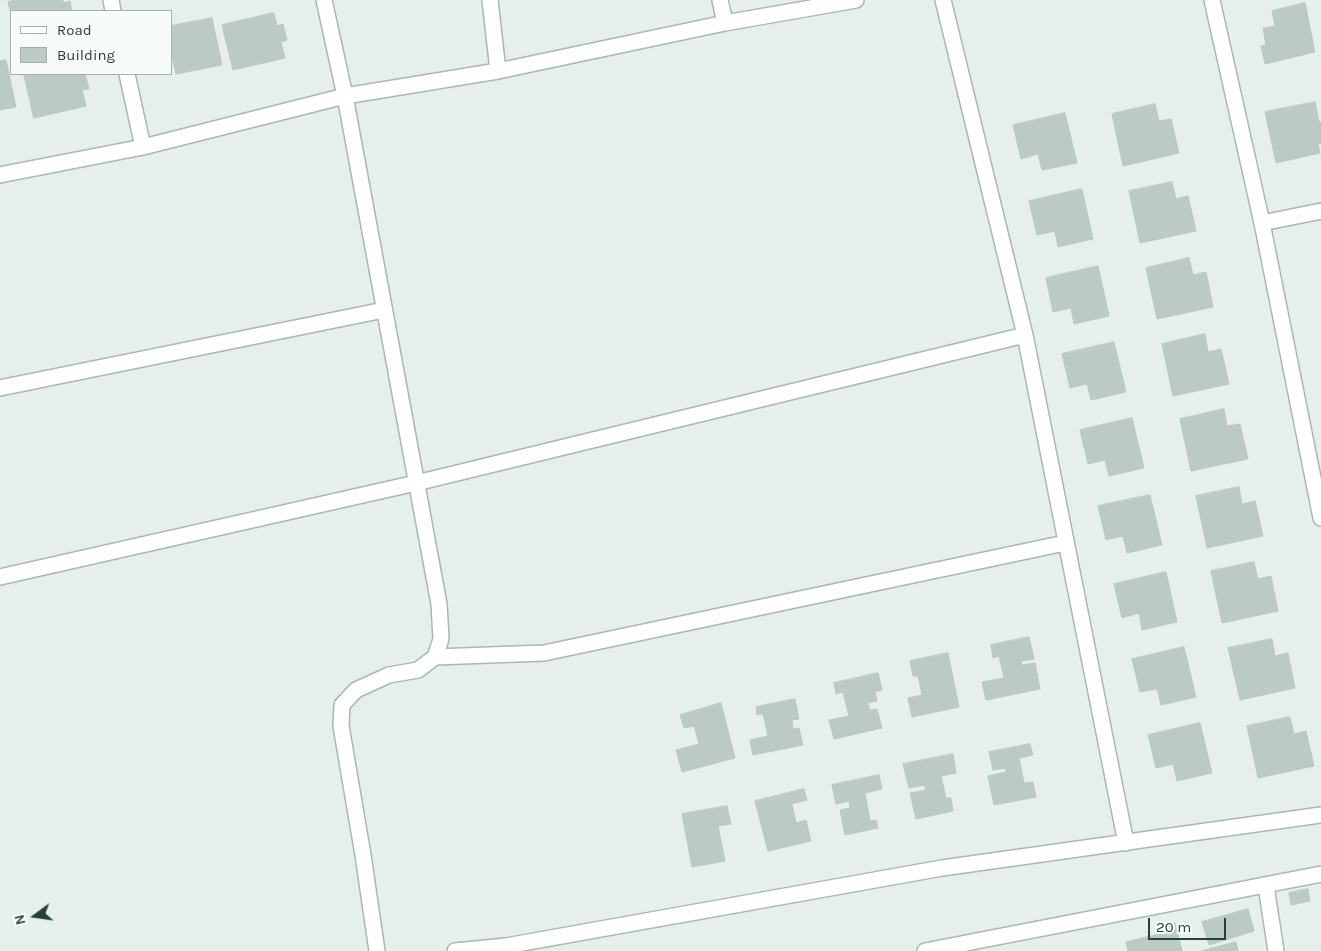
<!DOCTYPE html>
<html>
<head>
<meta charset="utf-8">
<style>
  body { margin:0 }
  #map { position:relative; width:1321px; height:951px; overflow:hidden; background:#e6efeb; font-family:Karla,sans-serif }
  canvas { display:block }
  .legend { position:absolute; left:10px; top:10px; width:162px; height:65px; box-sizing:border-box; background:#f7fbf9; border:1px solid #a3b1ad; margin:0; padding:6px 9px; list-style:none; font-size:15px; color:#24423a }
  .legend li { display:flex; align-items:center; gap:10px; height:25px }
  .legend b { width:25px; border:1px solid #a3b1ad }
  .north { position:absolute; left:10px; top:891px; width:50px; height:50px; -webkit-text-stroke:4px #f7fbf9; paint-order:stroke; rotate:256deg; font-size:14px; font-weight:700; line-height:20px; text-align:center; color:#24423a }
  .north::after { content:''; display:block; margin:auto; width:18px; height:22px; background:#24423a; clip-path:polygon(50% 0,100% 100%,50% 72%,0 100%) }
  .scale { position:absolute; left:1148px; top:918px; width:78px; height:22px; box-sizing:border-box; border:2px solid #24423a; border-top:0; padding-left:6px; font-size:15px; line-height:18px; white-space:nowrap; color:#24423a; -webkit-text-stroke:4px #f7fbf9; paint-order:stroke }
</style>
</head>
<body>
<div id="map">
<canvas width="1321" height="951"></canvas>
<ul class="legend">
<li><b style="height:6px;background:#fff"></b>Road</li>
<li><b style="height:14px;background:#bbcac4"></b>Building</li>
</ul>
<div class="north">N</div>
<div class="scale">20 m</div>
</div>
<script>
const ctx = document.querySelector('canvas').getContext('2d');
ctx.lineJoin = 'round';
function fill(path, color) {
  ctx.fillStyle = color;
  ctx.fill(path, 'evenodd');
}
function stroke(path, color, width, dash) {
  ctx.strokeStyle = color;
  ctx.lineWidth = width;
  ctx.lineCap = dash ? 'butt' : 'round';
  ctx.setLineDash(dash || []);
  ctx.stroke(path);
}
const building = new Path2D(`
  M16,0H63V3L70,1L72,11H11V14L8,2Z
  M1305,3L1315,52L1265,64L1261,46L1266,45L1263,28L1275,26L1272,11Z
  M274,13L277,26L283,24L287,40L281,42L285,58L233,70L222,25Z
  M212,18L222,65L176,74L171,53V26Z
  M6,60L16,107L0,110V61Z
  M24,74H85L89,89L82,90L86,106L34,118Z
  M1315,102L1319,122H1321V143L1318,144L1320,153L1276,163L1265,112Z
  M1155,104L1159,121L1171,119L1179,153L1123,166L1112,114Z
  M1065,113L1077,163L1042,170L1038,154L1021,159L1013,125Z
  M1172,182L1176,199L1188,196L1196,231L1140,243L1129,191Z
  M1082,189L1093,239L1058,247L1055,231L1037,235L1029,201Z
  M1189,258L1193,275L1206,272L1213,307L1157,319L1146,268Z
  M1098,266L1109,316L1074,324L1071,308L1053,312L1046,278Z
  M1205,334L1208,352L1221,349L1229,384L1173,396L1162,344Z
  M1114,342L1126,392L1091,400L1087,384L1070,388L1062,354Z
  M1224,409L1227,426L1240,424L1248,459L1191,471L1180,419Z
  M1132,418L1144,468L1109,476L1105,460L1088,464L1080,430Z
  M1239,487L1242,504L1255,501L1263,536L1207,548L1196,496Z
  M1150,495L1162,545L1127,553L1123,536L1106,540L1098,506Z
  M1254,562L1258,579L1271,576L1278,611L1222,623L1211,571Z
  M1166,572L1177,622L1142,630L1139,613L1122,618L1114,584Z
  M1029,637L1034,659L1021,661L1022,665L1035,663L1040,689L986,700L982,682L1004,678L999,656L993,658L991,645Z
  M1272,639L1275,656L1288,653L1295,688L1240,700L1228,648Z
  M1184,647L1196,697L1161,705L1157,689L1140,692L1132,659Z
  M948,653L959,707L912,717L908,698L922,695L918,676H913L910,661Z
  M878,673L882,690L875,692L877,701L868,703L870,710L877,709L882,728L834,739L829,720L849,716L843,692L836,694L834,683Z
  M795,699L799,719L792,720L793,729L799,728L803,745L753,755L750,740L768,736L763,714L757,715L756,707Z
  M721,703L735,758L682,772L676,750L699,744L694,726L684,728L680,715Z
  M1290,717L1294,734L1306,731L1314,766L1258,778L1247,726Z
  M1200,723L1212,773L1177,781L1173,764L1156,768L1148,735Z
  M1030,744L1033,755L1019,758L1024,783L1033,782L1036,797L994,805L988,776L1006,772V768L993,770L989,752Z
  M953,754L956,773L941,776L946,798H951L953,811L916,819L910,793L926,790L924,785L909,788L903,764Z
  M879,775L882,789L865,793L870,821L876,820L878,828L845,835L840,810L850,808L849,801L836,804L832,785Z
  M804,789L807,800L792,804L796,823L806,820L811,841L768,851L755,801Z
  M727,806L731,824L718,826L725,861L692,867L682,814Z
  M1308,889L1310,901L1291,905L1289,893Z
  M1248,909L1254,931L1209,945L1202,922Z
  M1175,923L1182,951H1128L1126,942L1159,934L1158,928Z
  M1236,942L1238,951H1202Z`);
fill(building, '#bbcac4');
stroke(building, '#b8c9c2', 1);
const street = new Path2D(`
  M111,0L113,11
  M324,0L345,96L439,604L441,639L435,657L418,670L389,675L356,690L342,705L341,726L363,855L377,951
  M490,0L498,71
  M720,0L725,23
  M943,0L1025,335L1126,843
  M1212,0L1262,223L1321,518
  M127,74L143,147
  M0,175L143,147L345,96L498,71L725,23L856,0
  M1262,223L1321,211
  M0,388L384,310
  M0,577L416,483L1025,335
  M435,657L544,653L1065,543
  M1266,886L1276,951
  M455,951L506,946L942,868L1321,815
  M925,951L1321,874`);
stroke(street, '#a8b8b2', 18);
stroke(street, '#fff', 15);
</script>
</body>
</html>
